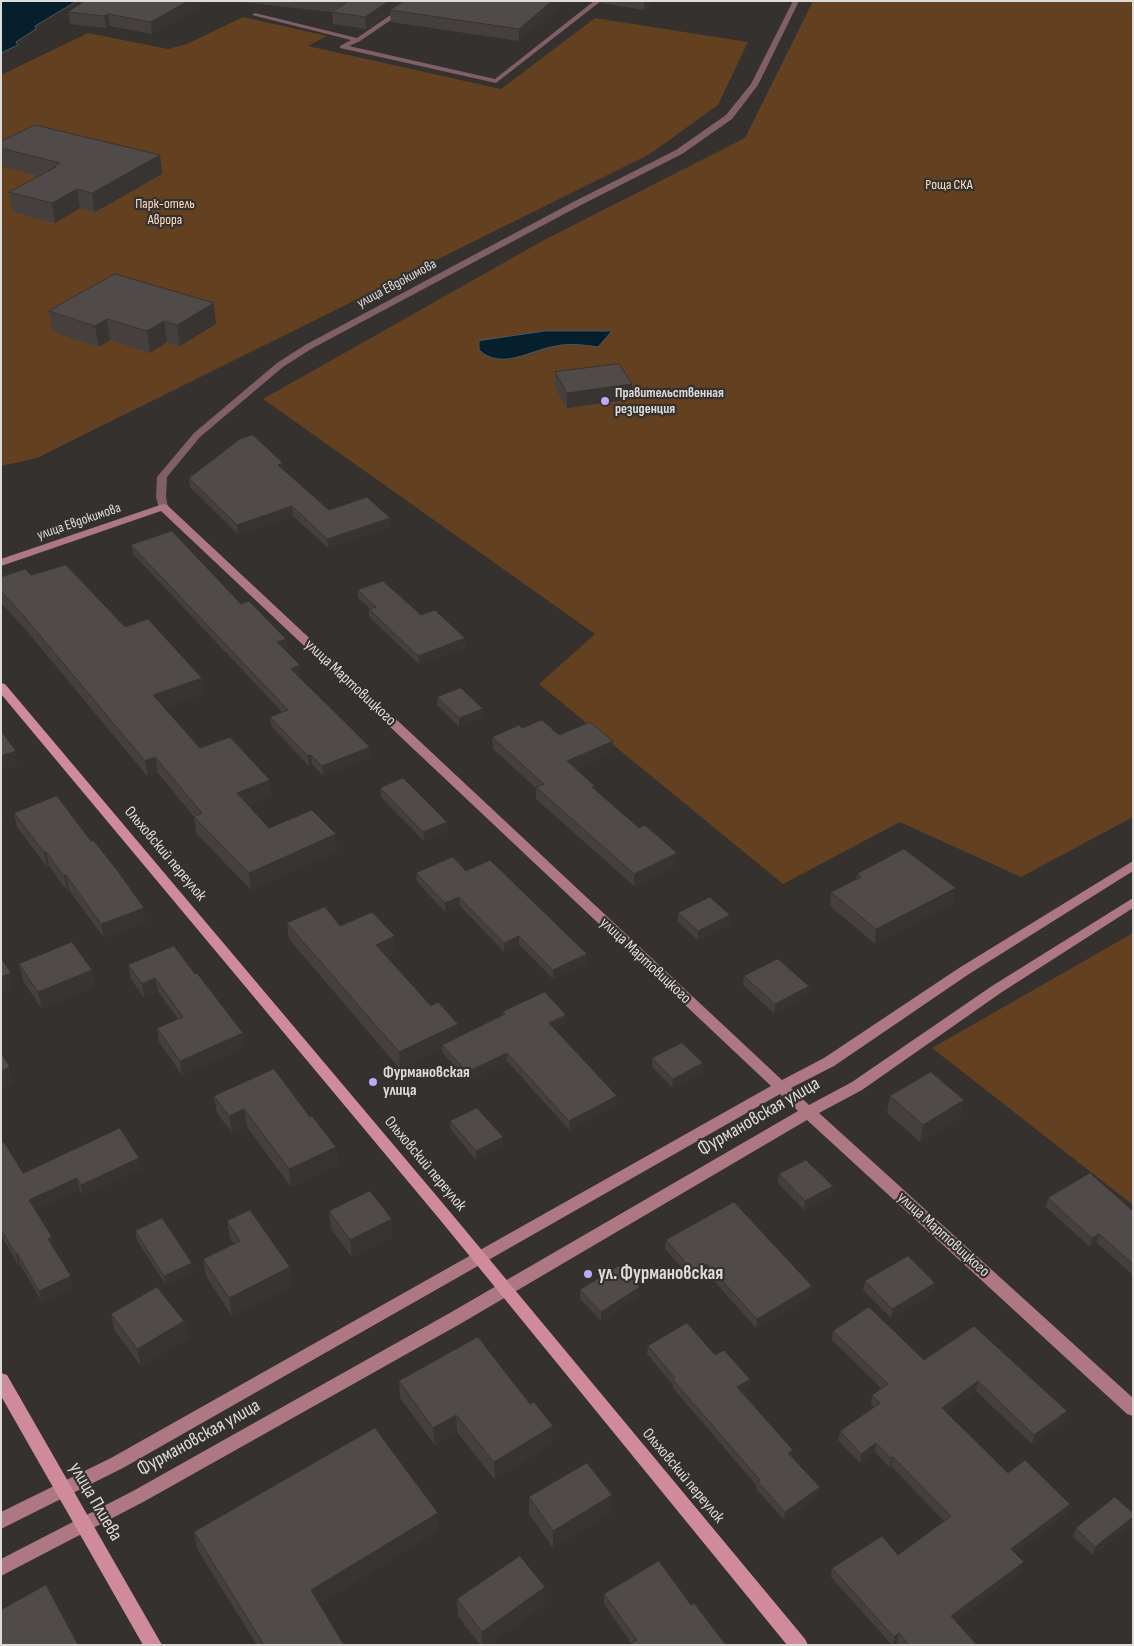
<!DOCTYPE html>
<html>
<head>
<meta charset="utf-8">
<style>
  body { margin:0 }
  #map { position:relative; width:1134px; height:1646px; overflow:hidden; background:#35312e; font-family:"Sofia Sans Condensed",sans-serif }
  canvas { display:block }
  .frame { position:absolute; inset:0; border:2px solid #dedcda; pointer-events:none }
</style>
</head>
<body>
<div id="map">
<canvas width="1134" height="1646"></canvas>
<div class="frame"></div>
</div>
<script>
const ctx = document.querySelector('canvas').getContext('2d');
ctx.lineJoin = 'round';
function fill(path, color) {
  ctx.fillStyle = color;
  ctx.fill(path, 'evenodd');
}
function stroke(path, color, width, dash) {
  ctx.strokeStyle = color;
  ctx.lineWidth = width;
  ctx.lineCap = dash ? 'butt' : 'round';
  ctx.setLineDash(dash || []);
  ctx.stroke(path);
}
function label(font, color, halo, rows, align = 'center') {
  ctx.font = font + ' "Sofia Sans Condensed",sans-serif';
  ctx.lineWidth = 4.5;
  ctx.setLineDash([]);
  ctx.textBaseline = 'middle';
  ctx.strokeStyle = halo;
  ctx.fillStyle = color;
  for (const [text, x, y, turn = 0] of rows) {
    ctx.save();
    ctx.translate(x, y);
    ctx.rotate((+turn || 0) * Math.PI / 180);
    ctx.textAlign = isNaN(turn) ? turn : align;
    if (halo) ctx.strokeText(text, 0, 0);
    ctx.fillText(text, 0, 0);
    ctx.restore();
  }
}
fill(new Path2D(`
  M813,1H1133V817L1021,877L900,822L783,884L539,684L595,634L263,399L544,240L745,138Z
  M243,17L327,36L308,46L501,89L595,18L748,42L718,105L650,154L37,458L1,466V75L88,33L168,49L187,44Z
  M1133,933V1205L932,1048Z`), '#624020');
const water = new Path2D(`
  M1,1H77L35,26L36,29L16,42L18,45L1,53Z
  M545,331H612L598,347C585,345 569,343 556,346C530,350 502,371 479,350V341Z`);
fill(water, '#051f2c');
stroke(water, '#465860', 1);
fill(new Path2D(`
  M411,1H419L360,41L349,46L495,79L594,1H601L496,83L340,48V46L351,40L252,15L255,13L357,38Z
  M793,1H799L758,85L732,119L682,154L583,204L311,349L283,367L200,437L167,477L166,497L168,507L163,510L159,509L156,497L157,477L194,433L277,363L305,345L577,200L676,150L726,115L751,84Z`), '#815f67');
fill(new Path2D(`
  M163,504L167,505L782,1080L824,1058L959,968L1133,861V871L969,974L834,1066L791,1088L809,1105L852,1082L992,986L1133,898V908L1002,992L862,1090L819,1113L1133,1398V1416L1127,1414L807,1120L460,1324L145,1501L1,1576V1559L133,1491L448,1314L798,1111L780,1094L123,1468L1,1529V1512L111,1458L771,1086L161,511L1,566V559Z`), '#ad7884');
fill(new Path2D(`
  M1,683L5,684L451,1213L805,1639L808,1645H787L441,1221L1,694Z
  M1,1373L7,1375L162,1645H143L1,1396Z`), '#cf8a9b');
fill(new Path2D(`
  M210,1L152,34L110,26L106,28L70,24L68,12Z
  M232,1H566L519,41L391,22L390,13L366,29L333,24L332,12Z
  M601,1H655L644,10L601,3Z
  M1,142L160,155L162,174L95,212L80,208L55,223L13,212L9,192L40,176L1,166Z
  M49,311L216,324L180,346L167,342L150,353L110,340L99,347L53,332Z
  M555,372L632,384V399L567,408L555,387Z
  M284,470L329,510L391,527L328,548L293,516L238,534L190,487L189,478Z
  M131,545L241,604L286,639L287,648L284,649L301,675L298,676L371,757L323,776L312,764L309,766L271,726L270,717L282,712L133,554Z
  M31,575L125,627L202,678L204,693L164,708L200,748L272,796L248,805L269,828L338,851L251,890L196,833L194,817L158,773L148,777L26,630L1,603V577Z
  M358,590L421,615L465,638L466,647L419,664L369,617V609H370L358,598Z
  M437,697L483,717L459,727L437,705Z
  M522,728L559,735L613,741L612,753L576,769L595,790L676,865L634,886L536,799V788L493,749L492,737Z
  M380,788L447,822L448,831L424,841L381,797Z
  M14,813L91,841L146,923L104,938L69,890L67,891L49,866L47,867L17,827Z
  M466,871L587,954V963L553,979L519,944L504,952L460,906L445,912L417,882L416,873Z
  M857,874L953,903L875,944L830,906L831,892L856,879Z
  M678,913L730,924L698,940L678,922Z
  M287,923L340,926L396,952L387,957L431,1006L458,1024V1037L502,1016V1012L566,1023L554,1029L617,1096V1105L569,1130L507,1061L467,1081L443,1053L442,1048L400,1069L289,939Z
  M19,964L95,987L42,1009L23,981Z
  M128,965L195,974L243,1033L245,1047L182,1075L159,1042L157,1028L178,1019L158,992L144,998L131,979Z
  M744,976L809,986L808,995L774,1013L743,985Z
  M652,1058L702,1072L672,1087L652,1067Z
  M214,1096L310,1117L336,1147L338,1164L291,1187L247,1127L232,1133L217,1113Z
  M890,1096L961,1117L920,1142L887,1113Z
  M450,1121L503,1137V1146L476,1160L451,1130Z
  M1,1143L23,1173L142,1168L83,1196L79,1189L35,1209L73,1287L42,1302L20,1264L18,1265L1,1235Z
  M779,1174L833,1186L832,1195L804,1210L778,1183Z
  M1048,1198L1133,1211V1275L1097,1243L1090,1247L1046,1207Z
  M329,1211L393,1236L352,1257L331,1229Z
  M227,1221L290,1267L292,1285L232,1316L206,1276L203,1259L234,1244L230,1238Z
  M135,1231L194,1271L166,1285L137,1240Z
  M666,1240L812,1286L811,1295L756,1328L707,1273L693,1280L665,1249Z
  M865,1281L935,1283L934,1292L891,1318L863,1290Z
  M580,1290L639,1296L601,1321L580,1299Z
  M111,1314L184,1321L188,1338L141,1366L115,1331Z
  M974,1326L1065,1421L1032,1444L976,1391L946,1412L1008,1473L1068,1513L1015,1553L1021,1570L955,1621L977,1645H899L897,1642L893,1645H892L831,1577L832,1568L898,1555L944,1521L891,1466L890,1468L875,1452L860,1463L838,1440L840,1431L874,1407L871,1404L872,1395L882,1389L832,1340L833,1331L924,1360Z
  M648,1346L715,1355L750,1379L749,1388L742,1392L793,1450L792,1458L819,1496L784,1520L757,1490V1486L673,1388V1385L647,1354Z
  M399,1381L530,1404L553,1426V1443L495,1480L457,1432L435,1445L400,1398Z
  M612,1495V1512L553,1548L529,1514V1497Z
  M1132,1523L1093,1555L1073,1537L1076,1528Z
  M439,1530L319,1604L344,1645H257L197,1549L194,1532Z
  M545,1587V1604L488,1645H480L458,1616L457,1599Z
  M604,1594L691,1605L631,1643L604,1604Z`), '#45403e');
fill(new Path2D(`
  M188,1H210L152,34L151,22Z
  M389,1H407L390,10V13L366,29L365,17Z
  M552,1H566L519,41V29Z
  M644,1H655L644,10Z
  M108,14L110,26L106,28L104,16Z
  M160,155L162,174L95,212L92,193Z
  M77,189L80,208L55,223L52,203Z
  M214,303L216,324L180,346L177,325Z
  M107,319L110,340L99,347L95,326Z
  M164,321L167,342L150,353L147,331Z
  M632,384V399L567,408V393Z
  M283,463L284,473L278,465Z
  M292,506L293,516L238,534L237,525Z
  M390,518L391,527L328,548L327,539Z
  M465,638L466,647L419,664L418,656Z
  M286,639L287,648L278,651L277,642Z
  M300,665L301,675L292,678L291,669Z
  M202,678L204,693L155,711L153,695Z
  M483,709V717L459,727V718Z
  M613,741L612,753L567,773V761Z
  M370,747L371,757L323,776L322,766Z
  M16,751L18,765L1,771V756Z
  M311,755L312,764L309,766L308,756Z
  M155,757L158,773L148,777L145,761Z
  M270,780L272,796L239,809L237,793Z
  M1,809L4,823L1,824Z
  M447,822L448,831L424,841L423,832Z
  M336,834L338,851L251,890L249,873Z
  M44,852H46L49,866L47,867Z
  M677,853L676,865L634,886V874Z
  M66,875L69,890L67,891L64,876Z
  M956,888L953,903L875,944L876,929Z
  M459,897L460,906L445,912V903Z
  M144,908L146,923L104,938L101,924Z
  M730,915V924L698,940V931Z
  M395,936L396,952L377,961L376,945Z
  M519,936V944L504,952V943Z
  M587,954V963L553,979V970Z
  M92,970L95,987L42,1009L38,992Z
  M11,973L15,989L1,995V977Z
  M155,978L158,992L144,998L142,984Z
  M809,986L808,995L774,1013L775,1004Z
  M566,1015V1023L549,1032V1023Z
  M458,1024V1040L442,1045V1048L400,1069L399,1052Z
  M243,1033L245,1047L182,1075L180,1061Z
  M507,1053V1061L467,1081V1072Z
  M703,1063L702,1072L672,1087L673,1079Z
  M10,1067L14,1083L1,1089V1071Z
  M617,1096V1105L569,1130V1121Z
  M964,1100L961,1117L920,1142L923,1125Z
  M244,1109L247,1127L232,1133L229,1116Z
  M503,1137V1146L476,1160V1151Z
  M336,1147L338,1164L291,1187L289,1169Z
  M139,1158L142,1168L83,1196L81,1185Z
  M77,1178L79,1189L32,1210L29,1200Z
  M833,1186L832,1195L804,1210L805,1201Z
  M392,1219L393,1236L352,1257L350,1240Z
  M1099,1234L1097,1243L1090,1247L1092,1238Z
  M52,1237L54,1248L51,1250L48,1239Z
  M17,1253L20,1264L18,1265L16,1254Z
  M192,1263L194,1271L166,1285L164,1276Z
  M707,1264V1273L693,1280L694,1272Z
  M290,1267L292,1285L232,1316L229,1298Z
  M71,1276L73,1287L42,1302L39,1291Z
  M935,1283L934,1292L891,1318L892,1309Z
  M812,1286L811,1295L756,1328L757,1319Z
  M640,1287L639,1296L601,1321V1312Z
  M184,1321L188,1338L141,1366L137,1349Z
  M750,1379L749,1388L737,1395V1387Z
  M978,1381L976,1391L940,1417L942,1408Z
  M1067,1411L1065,1421L1032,1444L1034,1435Z
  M456,1415L457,1432L435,1445L433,1428Z
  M553,1426V1443L495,1480L494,1462Z
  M876,1443L875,1452L860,1463L861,1454Z
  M793,1450L792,1459L788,1453Z
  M893,1457L891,1466L890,1468L891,1458Z
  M820,1487L819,1496L784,1520L785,1512Z
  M612,1495V1512L553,1548V1531Z
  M1070,1504L1068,1513L1009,1558L1011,1549Z
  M438,1513L439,1530L314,1607L311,1590Z
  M1133,1517L1132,1523L1093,1555L1095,1547Z
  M1024,1562L1021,1570L949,1625L951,1616Z
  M545,1587V1604L488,1645H482V1632Z
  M899,1633L897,1642L893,1645L894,1637Z`), '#383432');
const building = new Path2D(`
  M85,1H188L151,22L108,14L104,16L68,12Z
  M340,1H389L365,17L332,12L347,2Z
  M404,1H552L519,29L390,10Z
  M35,125L160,155L92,193L77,189L52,203L9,192L56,167H53L60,163L1,148V142Z
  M115,274L214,303L177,325L164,321L147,331L107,319L95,326L49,311Z
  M619,364L632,384L567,393L555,372Z
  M253,435L283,463L278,465L329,510L367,497L390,518L327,539L292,506L237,525L189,478L240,439Z
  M172,531L241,604L249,601L286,639L277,642L300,665L291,669L370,747L322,766L311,755L308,756L270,717L288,710L131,545Z
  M66,565L125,627L148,619L202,678L153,695L200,748L230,737L270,780L237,793L269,828L312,810L336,834L249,873L194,817L202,813L155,757L145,761L23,615L1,591V577L25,569L31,575Z
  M383,581L421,615L435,610L465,638L418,656L369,609L376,607L358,590Z
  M461,688L483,709L459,718L437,697Z
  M542,720L559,735L590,722L613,741L567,761L595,786L592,787L639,828L645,825L677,853L634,874L536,787L544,784L492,737L519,725L522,728Z
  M1,731L16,751L1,756Z
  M403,778L447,822L423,832L380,788Z
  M57,796L91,841L93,840L117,870L144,908L101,924L66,875L64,876L46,852H44L14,813Z
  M904,849L956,888L876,929L831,892L861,877L857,874Z
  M453,857L466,871L490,860L587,954L553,970L519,936L504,943L459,897L445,903L416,873Z
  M710,897L730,915L698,931L678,913Z
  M325,907L340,926L372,912L395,936L376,945L431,1006L438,1002L458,1024L399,1052L287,923Z
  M72,942L92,970L38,992L19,964Z
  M174,946L195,974L197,973L243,1033L180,1061L157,1028L183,1017L155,978L142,984L128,965Z
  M1,958L11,973L1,977Z
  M778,959L809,986L775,1004L744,976Z
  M545,992L566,1015L549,1023L617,1096L569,1121L507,1053L467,1072L442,1045L505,1014L502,1012Z
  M682,1043L703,1063L673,1079L652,1058Z
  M1,1053L10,1067L1,1071Z
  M274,1069L310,1117L312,1116L336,1147L289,1169L244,1109L229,1116L214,1096Z
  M931,1072L964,1100L923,1125L890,1096Z
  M477,1108L503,1137L476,1151L450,1121Z
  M120,1128L139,1158L81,1185L77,1178L29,1200L52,1237L48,1239L71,1276L39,1291L17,1253L16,1254L1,1230V1143L4,1142L23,1173Z
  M806,1160L833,1186L805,1201L779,1174Z
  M1090,1173L1133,1211V1264L1099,1234L1092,1238L1048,1198Z
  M370,1191L392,1219L350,1240L329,1211Z
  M734,1202L812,1286L757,1319L707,1264L694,1272L666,1240Z
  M250,1210L290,1267L229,1298L203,1259L240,1241L227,1221Z
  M162,1218L192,1263L164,1276L135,1231Z
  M908,1256L935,1283L892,1309L865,1281Z
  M619,1266L640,1287L601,1312L580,1290Z
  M157,1287L184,1321L137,1349L111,1314Z
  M869,1307L924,1360L974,1326L1067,1411L1034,1435L978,1381L942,1408L1008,1473L1025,1460L1070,1504L1011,1549L1024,1562L951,1616L977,1645H909L899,1633L894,1637L832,1568L882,1536L898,1555L951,1516L893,1457L891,1458L876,1443L861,1454L840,1431L880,1403L872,1395L888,1384L833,1331Z
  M687,1323L715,1355L724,1350L750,1379L737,1387L793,1450L788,1453L820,1487L785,1512L758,1482L760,1480L673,1380L675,1378L648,1346Z
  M478,1337L530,1404L534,1402L553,1426L494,1462L456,1415L433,1428L399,1381Z
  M375,1428L438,1513L311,1590L344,1645H264L194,1532Z
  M587,1463L612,1495L553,1531L529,1497Z
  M1115,1497L1133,1513V1517L1095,1547L1076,1528Z
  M520,1556L545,1587L482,1632L457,1599Z
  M659,1561L691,1605L694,1603L726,1645H629L637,1640L604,1594Z
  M46,1585L78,1645H1V1610Z`);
fill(building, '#504b48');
stroke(building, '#383432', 1);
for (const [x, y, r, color] of [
  [605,401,5,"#bea9f4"],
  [373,1082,5,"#bea9f4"],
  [588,1274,5,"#bea9f4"]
]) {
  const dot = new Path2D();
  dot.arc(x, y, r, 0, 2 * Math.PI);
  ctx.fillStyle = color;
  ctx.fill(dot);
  stroke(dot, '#35312e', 2);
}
label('14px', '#fedcc1', '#35312e', [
  ["Роща СКА",949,185],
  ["Парк-отель",165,204],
  ["Аврора",165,220]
]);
label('14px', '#dedcda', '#35312e', [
  ["улица Евдокимова",397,284,-28],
  ["улица Евдокимова",79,522,-19]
]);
label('bold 14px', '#dedcda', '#35312e', [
  ["Правительственная",615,393],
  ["резиденция",615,409]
], 'left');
label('16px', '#dedcda', '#35312e', [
  ["улица Мартовицкого",350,683,43],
  ["Ольховский переулок",165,854,50],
  ["улица Мартовицкого",645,961,43],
  ["Ольховский переулок",425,1164,50],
  ["улица Мартовицкого",943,1235,42],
  ["Ольховский переулок",683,1476,50]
]);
label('bold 16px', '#dedcda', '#35312e', [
  ["Фурмановская",383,1073],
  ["улица",383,1091]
], 'left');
label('19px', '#dedcda', '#35312e', [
  ["Фурмановская улица",759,1117,-30],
  ["Фурмановская улица",199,1438,-29],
  ["улица Плиева",95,1502,60]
]);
label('bold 19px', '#dedcda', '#35312e', [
  ["ул. Фурмановская",598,1274]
], 'left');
</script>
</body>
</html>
